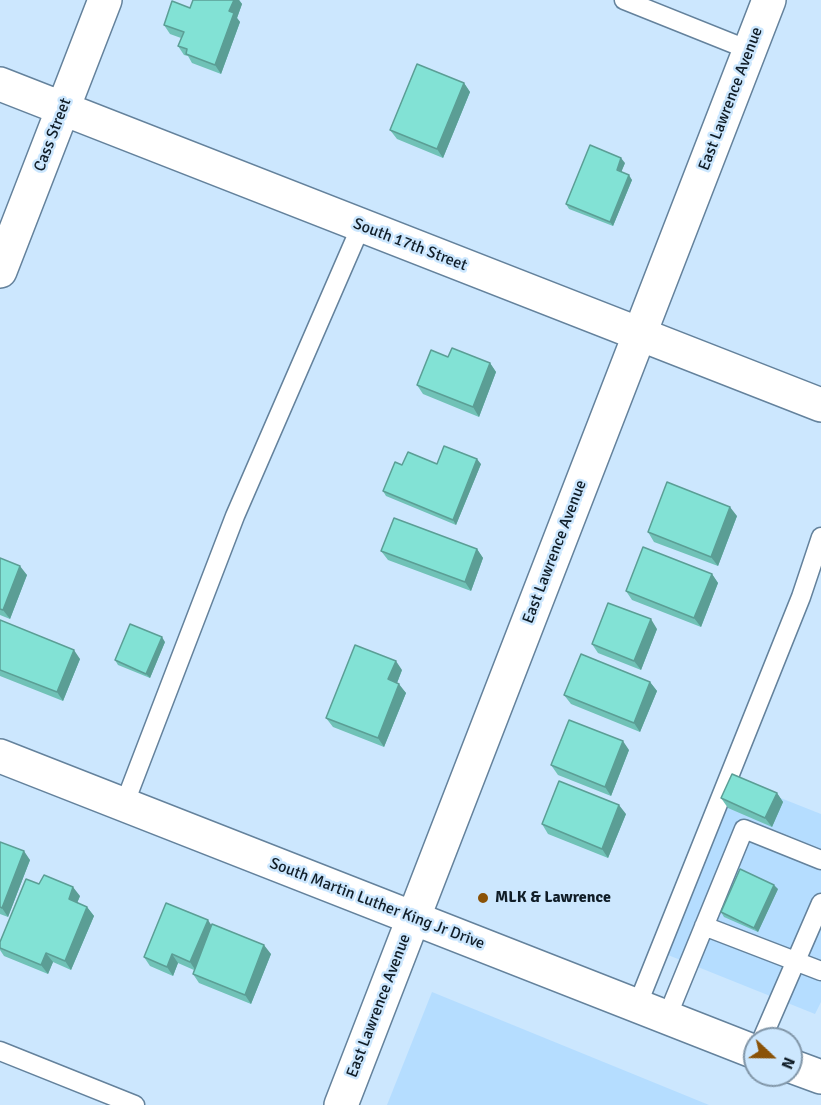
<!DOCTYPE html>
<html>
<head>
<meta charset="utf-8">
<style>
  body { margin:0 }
  #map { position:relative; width:821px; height:1105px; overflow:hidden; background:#cce7fe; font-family:Signika,sans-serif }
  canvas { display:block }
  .north { position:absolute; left:743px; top:1027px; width:60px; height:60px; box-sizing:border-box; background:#cce7fe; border:2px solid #8196a8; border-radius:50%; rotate:112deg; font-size:16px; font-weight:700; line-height:24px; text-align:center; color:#101d27 }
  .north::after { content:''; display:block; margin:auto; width:21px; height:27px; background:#8a5207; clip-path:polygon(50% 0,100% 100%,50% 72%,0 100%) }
</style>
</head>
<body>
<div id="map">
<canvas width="821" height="1105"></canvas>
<div class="north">N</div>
</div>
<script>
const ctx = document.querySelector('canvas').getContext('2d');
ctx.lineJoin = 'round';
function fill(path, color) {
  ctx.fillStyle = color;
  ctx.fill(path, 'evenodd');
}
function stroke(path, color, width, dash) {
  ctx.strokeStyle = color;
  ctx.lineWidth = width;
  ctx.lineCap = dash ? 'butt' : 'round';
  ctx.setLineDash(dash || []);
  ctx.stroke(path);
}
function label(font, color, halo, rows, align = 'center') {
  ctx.font = font + ' Signika,sans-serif';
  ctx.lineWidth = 5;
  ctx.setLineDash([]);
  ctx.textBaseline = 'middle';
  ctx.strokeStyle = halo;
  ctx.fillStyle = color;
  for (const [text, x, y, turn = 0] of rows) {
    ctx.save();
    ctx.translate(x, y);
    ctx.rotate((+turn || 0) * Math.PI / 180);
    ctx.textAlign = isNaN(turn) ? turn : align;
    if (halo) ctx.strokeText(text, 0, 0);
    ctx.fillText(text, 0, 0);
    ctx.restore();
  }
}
fill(new Path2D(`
  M735,780L821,814V1002L815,1014L668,955Z
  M432,992L709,1105H387Z`), '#b5ddff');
const service = new Path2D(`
  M624,0L749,50
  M124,805L235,516L361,226
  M704,926L821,971
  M637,1006L801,597L821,537
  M667,1017L744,829L821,860
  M762,1039L821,903
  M0,1051L135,1105`);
const minor = new Path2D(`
  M0,84L821,405
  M0,271L105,0
  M341,1105L769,0`);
const tertiary = new Path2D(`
  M0,756L755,1052
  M791,1066L821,1077`);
stroke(service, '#64829c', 21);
stroke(minor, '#64829c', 36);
stroke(tertiary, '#64829c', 36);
stroke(service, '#fff', 18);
stroke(minor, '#fff', 33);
stroke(tertiary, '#fff', 33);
fill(new Path2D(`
  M193,0H239L242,4L237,18L240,22L221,74L192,63L188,56L184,55L178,46L181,38L170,34L164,25L190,8Z
  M464,83L470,92L443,158L397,139L390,130Z
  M625,163L621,172L632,180L613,226L569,209L566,204Z
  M448,357L490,363L496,372L479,417L423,394L417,385Z
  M437,464H481L456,525L386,496L383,491L402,465Z
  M737,516L718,566L654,542L648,532Z
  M477,549L483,558L471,591L388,560L381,551Z
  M0,558L27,575L10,619L0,615Z
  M712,574L718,583L701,627L632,600L626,591Z
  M0,620L80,659L63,701L0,676Z
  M657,629L641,670L598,653L592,644Z
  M165,642L150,678L118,665L115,660Z
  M402,670L397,683L406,693L384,747L333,727L326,718Z
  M650,682L657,691L640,732L571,704L564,695Z
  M629,750L611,796L558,775L551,765Z
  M777,793L783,802L772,827L728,808L721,798Z
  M626,814L608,858L548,834L542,824Z
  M0,842L30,860L8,917L0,914Z
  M39,884L80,896L77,903L87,907L94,916L71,970L53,962L48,974L4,956L0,950V942Z
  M778,889L758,932L724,917L721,912Z
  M212,925L271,954L251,1004L199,983L193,974L194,970L178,963L173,976L150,966L144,957Z`), '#70c2b7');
fill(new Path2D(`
  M234,0H239L242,4L237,18L240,22L221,74L215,65L229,11Z
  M464,83L470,92L443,158L437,149Z
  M621,158L625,163L620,175L617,170Z
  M629,175L632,180L613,226L610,222Z
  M490,363L496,372L479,417L473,407Z
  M477,459L481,464L456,525L453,520Z
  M730,507L737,516L718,566L711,557Z
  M477,549L483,558L471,591L465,582Z
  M20,566L27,575L10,619L3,610Z
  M712,574L718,583L701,627L694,618Z
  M651,619L657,629L641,670L634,661Z
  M162,637L165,642L150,678L146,674Z
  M74,650L80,659L63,701L57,692Z
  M396,661L402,670L395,688L388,679Z
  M650,682L657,691L640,732L634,723Z
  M399,684L406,693L384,747L378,738Z
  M623,741L629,750L611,796L605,787Z
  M777,793L783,802L772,827L765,818Z
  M619,805L626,814L608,858L602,849Z
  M24,851L30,860L8,917L2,908Z
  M774,885L778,889L758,932L754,928Z
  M73,887L80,896L75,908L69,899Z
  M87,907L94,916L71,970L65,961Z
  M208,920L214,929L196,971L190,962Z
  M264,945L271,954L251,1004L245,995Z
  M46,953L53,962L48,974L41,965Z
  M172,954L178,963L173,976L167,967Z`), '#5b9e95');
const building = new Path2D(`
  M193,0H234L229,11L234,13L215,65L186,54L187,49L178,46L184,32L164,25L172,1L190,8Z
  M417,64L464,83L437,149L390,130Z
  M590,145L621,158L617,170L629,175L610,222L566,204Z
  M452,348L490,363L473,407L417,385L431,350L448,357Z
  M444,446L477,459L453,520L383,491L395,462L402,465L408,452L437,464Z
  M667,482L730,507L711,557L648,532Z
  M394,518L477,549L465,582L381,551Z
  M643,547L712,574L694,618L626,591Z
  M0,558L20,566L3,610L0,609Z
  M608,603L651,619L634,661L592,644Z
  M0,620L74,650L57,692L0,670Z
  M130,624L162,637L146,674L115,660Z
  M355,645L396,661L388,679L399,684L378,738L326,718Z
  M581,654L650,682L634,723L564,695Z
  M569,720L623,741L605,787L551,765Z
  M732,774L777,793L765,818L721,798Z
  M559,781L619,805L602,849L542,824Z
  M0,842L24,851L2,908L0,907Z
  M740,869L774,885L754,928L721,912Z
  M44,875L73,887L69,899L87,907L65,961L46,953L41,965L0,948V942L26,879L39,884Z
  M166,903L208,920L190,962L172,954L167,967L144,957Z
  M212,924L264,945L245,995L193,974Z`);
fill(building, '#82e2d5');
stroke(building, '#5b9e95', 1.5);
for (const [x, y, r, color] of [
  [483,898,6,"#8a5207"]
]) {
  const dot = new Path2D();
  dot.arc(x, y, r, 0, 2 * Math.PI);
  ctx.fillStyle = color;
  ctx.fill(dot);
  stroke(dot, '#cce7fe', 2);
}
label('16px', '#101d27', '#cce7fe', [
  ["East Lawrence Avenue",731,99,-69],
  ["Cass Street",53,135,-69],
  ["South 17th Street",410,245,21],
  ["East Lawrence Avenue",555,552,-69],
  ["South Martin Luther King Jr Drive",377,904,21],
  ["East Lawrence Avenue",379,1006,-69]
]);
label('bold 16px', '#101d27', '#cce7fe', [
  ["MLK & Lawrence",495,898]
], 'left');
</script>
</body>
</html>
